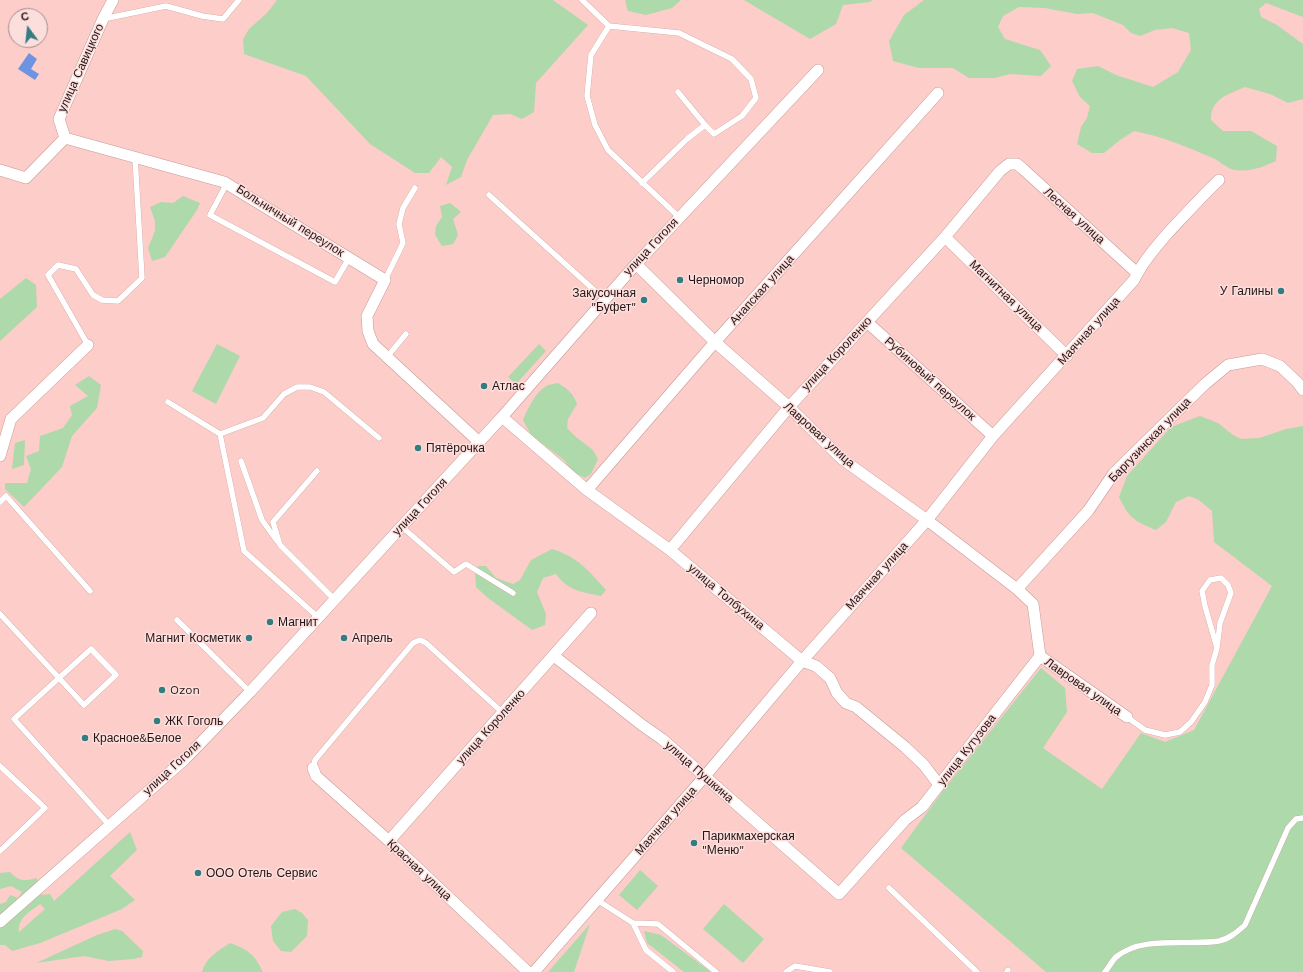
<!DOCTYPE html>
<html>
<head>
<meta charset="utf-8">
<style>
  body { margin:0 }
  #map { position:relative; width:1303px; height:972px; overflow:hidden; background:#fccdc9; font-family:"Work Sans",sans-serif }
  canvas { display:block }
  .north { position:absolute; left:8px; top:8px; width:40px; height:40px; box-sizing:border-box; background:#fcdfdd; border:1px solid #a68e8d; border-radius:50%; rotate:345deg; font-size:11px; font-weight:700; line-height:16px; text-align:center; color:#251414 }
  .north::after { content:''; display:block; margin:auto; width:14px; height:18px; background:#337c82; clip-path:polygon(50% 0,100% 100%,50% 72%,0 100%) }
</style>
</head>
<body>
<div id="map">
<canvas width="1303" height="972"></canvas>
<div class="north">С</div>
</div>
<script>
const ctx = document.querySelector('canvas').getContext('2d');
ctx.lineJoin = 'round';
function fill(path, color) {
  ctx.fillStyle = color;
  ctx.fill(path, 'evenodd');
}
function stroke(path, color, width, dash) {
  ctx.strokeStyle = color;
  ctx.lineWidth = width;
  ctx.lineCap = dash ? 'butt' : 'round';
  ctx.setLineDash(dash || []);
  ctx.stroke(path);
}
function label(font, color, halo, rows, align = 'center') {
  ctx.font = font + ' "Work Sans",sans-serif';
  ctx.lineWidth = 3;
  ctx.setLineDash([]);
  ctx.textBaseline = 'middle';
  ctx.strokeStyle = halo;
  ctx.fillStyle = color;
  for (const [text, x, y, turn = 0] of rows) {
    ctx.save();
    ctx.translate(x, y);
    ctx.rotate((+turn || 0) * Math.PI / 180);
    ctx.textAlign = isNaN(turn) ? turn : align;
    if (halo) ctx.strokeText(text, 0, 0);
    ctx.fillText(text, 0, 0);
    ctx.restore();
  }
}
fill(new Path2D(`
  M277,0H553L588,25L536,83L534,112L522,119L510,114L493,115L467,160L461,177L446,185L452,167L441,157L429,173H415L370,144L306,76L244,54L243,39L249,29L267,13Z
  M625,0H681L672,8L646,15L628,11Z
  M744,0H873L870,2L843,5L836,24L810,39Z
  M924,0H1303V17L1266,3L1259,9L1261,17L1277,25L1303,44V99L1288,103L1270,94L1245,87C1229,94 1210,99 1211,120L1223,131H1251L1277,146L1276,161C1263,167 1250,172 1234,170C1227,168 1219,161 1213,158C1187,147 1161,136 1134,131L1120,140L1104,153H1092L1077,144L1081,127L1087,118L1090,106L1080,97L1072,81L1077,69L1098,66L1116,75L1153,87L1178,72L1191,50L1189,33L1172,28L1155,30L1140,36L1131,33L1123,25L1093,13L1077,14L1045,8L1019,7L1003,16L998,27L1005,39L1040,50L1051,66L1041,76L1010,74L995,78H969L953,68H919L893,61L889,41L904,15Z
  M183,196L200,203L197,210L165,257L152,261L148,248L155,231V221L150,207L161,202L173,203Z
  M450,203L461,212L453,219L458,235L453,244L442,246L435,235L436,226L442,217L440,206Z
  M26,278L36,285L37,307L0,341V299Z
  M217,344L240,356L216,404L192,391Z
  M539,344L546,351L516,384L508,377Z
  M89,376L101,385L97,408L72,436L62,467L24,507L5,489V483H27L31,469L26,456L39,451L40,436L63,428L72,415L70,406L88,396L75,385Z
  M558,383C568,389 573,393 577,404L568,419L567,428L576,437L593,450L598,459L591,474L585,478L572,471L564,460L531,435L523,420C528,408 536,391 548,385C551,384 555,384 558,383Z
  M1200,416L1218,423L1233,435L1241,439L1259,438L1286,429L1303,426V972H1046L901,848L942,792L1041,668L1065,688L1067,712L1043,748L1102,789L1141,733L1165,742L1194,730L1272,586L1214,542L1212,511L1199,500L1189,496L1176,502L1166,522L1156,530C1134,521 1129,518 1119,497L1127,476L1171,427Z
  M25,440L24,465L12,469L15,443Z
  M552,549C578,557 589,571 606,590L601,596C582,592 568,591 556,574L543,578L537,592L546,614L545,625L532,630L488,598L476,587L475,572L478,566H486L496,578L513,584L520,580L531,560Z
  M130,832L137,850L110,876L135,900L122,909L40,943L12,951L5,945H0V904L6,902L10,895L18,898L22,892L11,886L0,889V873L10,872C19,882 25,881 37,878L42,895L50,894L54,901ZM40,904L45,909L19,932C17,918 31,911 40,904Z
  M640,870L658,886L637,910L619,895Z
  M724,904L764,939L743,963L703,929Z
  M295,909L302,913L308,920L307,936L291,952L281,951L273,941L271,926L282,912Z
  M590,924L574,972H548Z
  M115,929L122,931L143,951L142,957L133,959L109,961L84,956L36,963L97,935Z
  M644,931L661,935L711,972H684L647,943Z
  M230,943C249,950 254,954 263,972H202C206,957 218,951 230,943Z`), '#aed9ab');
fill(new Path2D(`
  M29,53L37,59L31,69L39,74L35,80L18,69Z`), '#6e94e1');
const lane = new Path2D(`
  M582,0L609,26L591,55L587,96L595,125L608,150L679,217
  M103,19L166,6L202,16L223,19L239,0
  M609,26L679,33L732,59L751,79L756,98L742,116L714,134L705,125
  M227,183L210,215L335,282L349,258
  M642,183L687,139L705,125L678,92
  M489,195L604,299
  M385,280L403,243L399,224L403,208L415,188
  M88,345L48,275L58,265L76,269L93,295L102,300L118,301L142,278L135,157
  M387,357L406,334
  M168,402L220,434L244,551L319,618
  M220,434L263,418L284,394L297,387H310L324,392L379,438
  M241,461L262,520L277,541
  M317,471L273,522L280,545L335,600
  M0,502L6,496L90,591
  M402,527L454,572L466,564L513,593
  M0,614L59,678L14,719L110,826
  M177,620L250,692
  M91,649L116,675L84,705L59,678Z
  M1127,717L1145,730L1165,735L1180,732L1191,722L1205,702L1212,685V665L1217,648L1220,623L1231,593L1228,585L1221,578L1210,580L1202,591L1205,606L1217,648
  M0,766L45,808L0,851
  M313,768L315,760L413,643L420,640L426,643L503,713
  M889,888L977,972
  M597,900L633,923L646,950L673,972
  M633,923L658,924L716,972
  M786,972L795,966L830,972
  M1007,972L1008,970
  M1105,972C1109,967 1112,961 1116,957C1143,935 1187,946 1219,941C1229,939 1237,932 1245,925L1288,828L1296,819L1303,818`);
const street = new Path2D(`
  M65,138L224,182L385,280L367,316L368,331L373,344L479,442
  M65,138L59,119L103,19L113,0
  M0,170L26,178L65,138
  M945,237L1067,356
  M867,322L993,436
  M502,417L587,490L670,550L802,661L816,666L830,678L837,693L846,703L856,707L905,747L924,765L939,785
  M0,456L11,419L88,345
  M587,490L715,342L938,93
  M670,550L789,407L945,237L1000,171L1009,164H1017L1023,169L1137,273
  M1017,589L1088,511L1114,473L1205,384L1228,365L1262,359L1280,366L1297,382L1303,390
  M554,656L642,725L662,739L839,894L905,820L922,807L1040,656L1033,604L1017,589L927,520L842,459L789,407L715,342L636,264
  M1040,656L1127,717
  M313,768L316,776L389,841L528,972
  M389,841L591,613
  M0,922L185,759L250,692L502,417L636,264L818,70
  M534,972L705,776L802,661L927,520L993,436L1134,280C1142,263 1155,248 1167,234C1184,216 1201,197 1219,180`);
stroke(lane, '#c69a96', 6);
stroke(street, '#c69a96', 12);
stroke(lane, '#fff', 5.5);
stroke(street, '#fff', 11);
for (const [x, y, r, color] of [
  [680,280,4,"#337c82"],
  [1281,291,4,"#337c82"],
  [644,300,4,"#337c82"],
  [484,386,4,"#337c82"],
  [418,448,4,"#337c82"],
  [270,622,4,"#337c82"],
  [249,638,4,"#337c82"],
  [344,638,4,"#337c82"],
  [162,690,4,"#337c82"],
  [157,721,4,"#337c82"],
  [85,738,4,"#337c82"],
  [694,843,4,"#337c82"],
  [198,873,4,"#337c82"]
]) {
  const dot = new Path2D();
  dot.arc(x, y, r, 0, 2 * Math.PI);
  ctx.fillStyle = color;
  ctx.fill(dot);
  stroke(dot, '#fcdfdd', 1.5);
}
label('12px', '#251414', '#fcdfdd', [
  ["улица Савицкого",81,68,-66],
  ["Лесная улица",1074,216,42],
  ["Больничный переулок",290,221,32],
  ["улица Гоголя",651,247,-47],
  ["Анапская улица",762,290,-48],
  ["Магнитная улица",1006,296,44],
  ["Маячная улица",1089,331,-48],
  ["улица Короленко",837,354,-47],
  ["Рубиновый переулок",930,379,42],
  ["Лавровая улица",819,435,42],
  ["Баргузинская улица",1150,440,-46],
  ["улица Гоголя",420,507,-47],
  ["Маячная улица",877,576,-48],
  ["улица Толбухина",726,597,40],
  ["Лавровая улица",1083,687,35],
  ["улица Короленко",491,727,-48],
  ["улица Кутузова",967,750,-52],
  ["улица Гоголя",172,768,-43],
  ["улица Пушкина",699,772,41],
  ["Маячная улица",666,821,-49],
  ["Красная улица",419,870,43]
]);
label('12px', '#251414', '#fcdfdd', [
  ["Черномор",688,280],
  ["У Галины",1273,291,"right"],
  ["Закусочная",636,293,"right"],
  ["\"Буфет\"",636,307,"right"],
  ["Атлас",492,386],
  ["Пятёрочка",426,448],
  ["Магнит",278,622],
  ["Магнит Косметик",241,638,"right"],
  ["Апрель",352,638],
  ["Ozon",170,690],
  ["ЖК Гоголь",165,721],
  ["Красное&Белое",93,738],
  ["Парикмахерская",702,836],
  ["\"Меню\"",702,850],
  ["ООО Отель Сервис",206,873]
], 'left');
</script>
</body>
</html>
